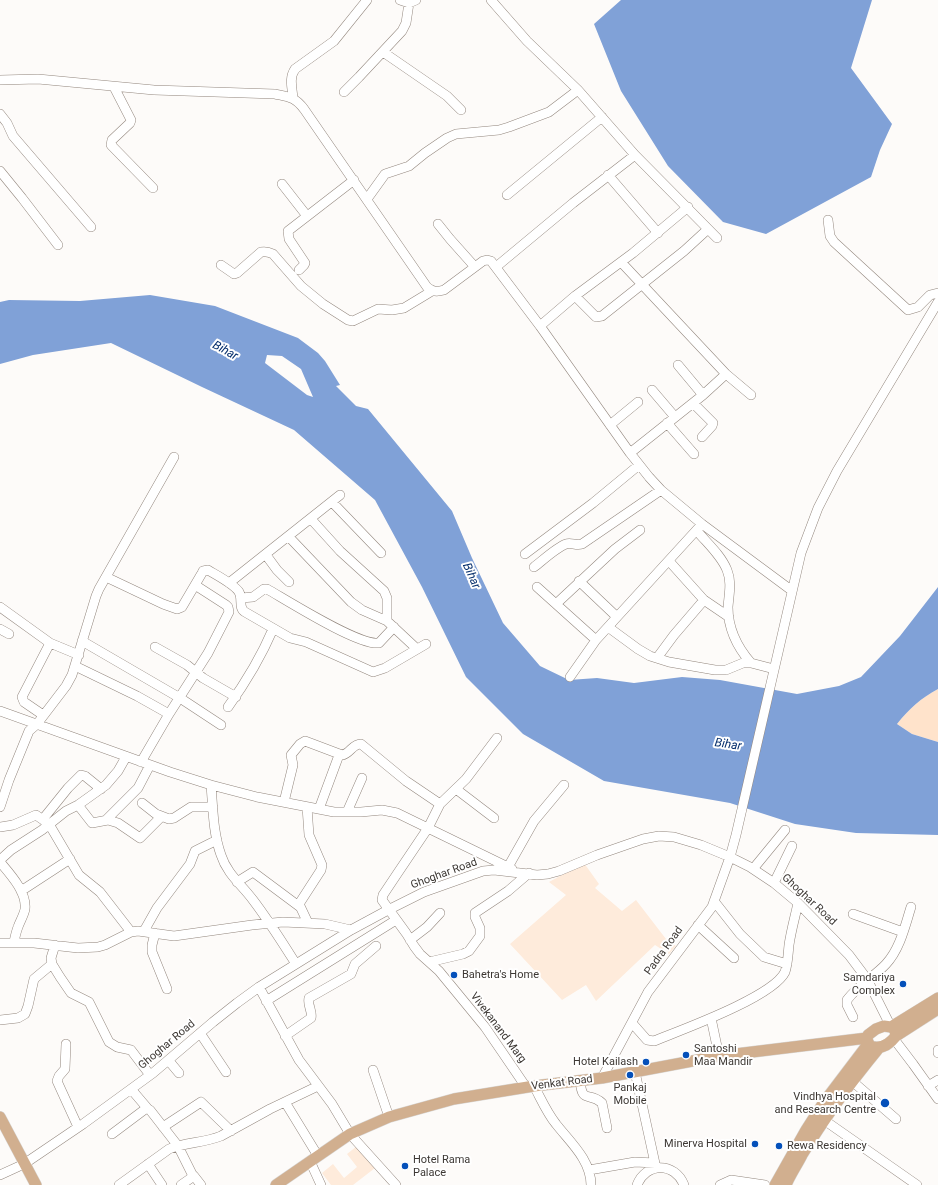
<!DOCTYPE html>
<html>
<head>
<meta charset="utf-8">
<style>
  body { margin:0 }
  canvas { display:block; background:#fdfbf9 }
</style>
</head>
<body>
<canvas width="938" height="1185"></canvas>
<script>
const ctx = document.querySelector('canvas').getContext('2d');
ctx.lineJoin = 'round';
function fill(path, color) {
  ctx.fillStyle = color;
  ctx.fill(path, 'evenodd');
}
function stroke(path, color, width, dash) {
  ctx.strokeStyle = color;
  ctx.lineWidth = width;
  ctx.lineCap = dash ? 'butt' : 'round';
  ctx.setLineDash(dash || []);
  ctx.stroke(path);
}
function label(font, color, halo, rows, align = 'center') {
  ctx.font = font + ' Roboto,sans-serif';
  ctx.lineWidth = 4;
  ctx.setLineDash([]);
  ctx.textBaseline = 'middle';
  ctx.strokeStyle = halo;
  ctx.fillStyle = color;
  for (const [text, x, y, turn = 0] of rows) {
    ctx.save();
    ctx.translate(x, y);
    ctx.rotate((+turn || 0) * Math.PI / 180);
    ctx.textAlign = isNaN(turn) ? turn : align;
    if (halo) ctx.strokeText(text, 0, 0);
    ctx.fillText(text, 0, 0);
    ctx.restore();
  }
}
fill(new Path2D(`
  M584,863L599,884L595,888L622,911L636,900L666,939L676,946L669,954L655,945L596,1001L586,985L562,1000L510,944L566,895L549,882Z
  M357,1146L375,1168L353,1185H331L322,1173L333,1164L344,1178L357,1167L347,1154Z`), '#feebdb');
fill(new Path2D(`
  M938,689V742L912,734L897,724C909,709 921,698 938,689Z`), '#ffe3cb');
fill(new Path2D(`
  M621,0H872L851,68L892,124L880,150L871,177L766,234L723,222L668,166L621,91L594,24Z
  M150,295L215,306L298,338L318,353L325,361L340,385L336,386L356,406L368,409L452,511L472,558L503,623L540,666L569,680L597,678L634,683L682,677L720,680L797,694L839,686L861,677L900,636L938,587V689C921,698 909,709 897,724L912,734L938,742V835L856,833L795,824L730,803L604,781L523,734L466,677L422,587L375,500L294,430L202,387L111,343L33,355L0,364V302L9,300L80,301ZM267,355L282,356L301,369L313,397L307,395L265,363Z`), '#80a1d7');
const minor = new Path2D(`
  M400,0L409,3L416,0
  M491,0L527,41L578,90L635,155L717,238
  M383,52L447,96L461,110
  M0,80L38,79L154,90L275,94C289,97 295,97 304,109L427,287C433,292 437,292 444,290L483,261L487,260L491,261L540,326L630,453L649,477L661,490L702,524L791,590
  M114,87L131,120L130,123L112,140L111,145L153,188
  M344,92L359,77L402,31L406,23L409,3
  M293,98C292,87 289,78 295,69L334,41L367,0
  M0,114L7,123L13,136L91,227
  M0,171L22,198L58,245
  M608,175L658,233
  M282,184L307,216
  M507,195L602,117
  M367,199L385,174L409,166L425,153L447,138L456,134L499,130L509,127L549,112L578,90
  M828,220L830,236L834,242L908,310L918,307L930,295L938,293
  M438,224L450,239L475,267
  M621,262L726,374L751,395
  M221,265L234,274L237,273L261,252C266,251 269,252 273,254L301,286L323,304L348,320L353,321L378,309L392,310L404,308L432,291
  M496,267L573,203L635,155
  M299,270L304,265L305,263L289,239L288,231L354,180
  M575,296L596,317L602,316L684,251L708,229
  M540,326L575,296L633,253L688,207
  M678,365L703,395
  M652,390L675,417
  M693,403L713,423L712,426L702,437
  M667,423L694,454
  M610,425L638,402
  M630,453L703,395L726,374
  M332,502L381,553
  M311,519L340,551L384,591L387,598V621
  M697,531C707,543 721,555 727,570C732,582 729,594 728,607C728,629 737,647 751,663
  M289,537L351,602L362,610L387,621L417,649
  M525,554L593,503L639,465
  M266,555L277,570L289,582
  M669,561L704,600L729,617
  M534,567C542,561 557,547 566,544C571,542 576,546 582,544L661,490
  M106,577L163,604L177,609L182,607L202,573L203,571L208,570C216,575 234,584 239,592C243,599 238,608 245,612L290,638L306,642L373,672L385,668L426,644
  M579,581L617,617
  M229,583L340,495
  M537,587L596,640
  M241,598L253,597L264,589H267C288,601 359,646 379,643L394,627
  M556,604L615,549L640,530
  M0,607L50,643L79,655
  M608,627L638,649L650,656L669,662L715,670H726L743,663H751L774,669
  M0,629L9,634
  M82,641L180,698L221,725
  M155,647L187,665L203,678L236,697
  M657,658L674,635L704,600
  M75,666L137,696L169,714
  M570,677L596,640L702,524
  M228,707C246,682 261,657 273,629
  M0,711L170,772L211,785L257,797L334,812H361L382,810L397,813L512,869
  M43,715L24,702L22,697L50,643
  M497,738L466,779L440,804L428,828L397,874L383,895L382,900L406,933L414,946L420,954L439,971L485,1027L526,1087
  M141,762L169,714L208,653L229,612L228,607L226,605L195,585
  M211,785C213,808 213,833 221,855C227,874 242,885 253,900C269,921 282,942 296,964
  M456,789L494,818
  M284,802L293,765L291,755L300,744L305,741L342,755C350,754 352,744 361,744L406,781L440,804
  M142,803L156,814L169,819L174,818L191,807H213
  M78,805L92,823L108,820L118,823L140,838L161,817
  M0,807L9,780L29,731L37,724L66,686L72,675L96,596L99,589L174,457
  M307,807L309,835L322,865L321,870L299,904L308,923
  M319,809L339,755
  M347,812L362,778
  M43,819L68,788L81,775L85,776L101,789
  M106,820L138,788L150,765
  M0,827L13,825L36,815L49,824L79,875L100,892L131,932
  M0,860L11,850L42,830L66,811L78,805L106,785L118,771L126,757
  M0,862C10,874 27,892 25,909C24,915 20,921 18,927C16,932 15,937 14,942
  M508,867L534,821L564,785
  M753,869L785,830
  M237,882L253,872L300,907
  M774,883L792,846
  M21,891L70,859
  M714,901L740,934L764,957L787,964
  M853,914L903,932
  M698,925L734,958
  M144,931L157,908L190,864L195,851L217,840
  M155,933L152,945V952L167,989
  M410,940L427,927L440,913
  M0,943H34L78,948L98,947L105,945L131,932L138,931L174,936L252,925L283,922L325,924L351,930
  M55,945L51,958L52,964L60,977L71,993L89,1002L109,1042L117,1047L131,1050L150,1075
  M429,962L463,954L469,951L480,936V928L475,917V913L508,891L529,873
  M259,987L299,1060L332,1104L350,1134L396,1185
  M266,1001L396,920
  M853,1017L847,1005V1000C858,985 874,977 886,964C900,949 905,926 911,907
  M711,1018L719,1056
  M0,1020L18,1018L25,1014L28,1006L34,979L52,964
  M632,1023L647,1040L654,1041C681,1030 773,997 785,972C788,963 788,954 789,945C791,931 795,917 798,903
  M200,1033L226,1072
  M285,1036L311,1018C313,1012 307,1005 309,998L351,974L355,964L376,946
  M894,1039L913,1064L938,1099
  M66,1044L65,1069L59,1076L57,1081L78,1127
  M938,1050V1053
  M169,1061L179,1073
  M373,1070L389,1117
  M635,1072L656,1168
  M602,1078L648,992L712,907L730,857L736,835L801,553L818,508L837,471L938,302
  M580,1080C582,1105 589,1091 602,1103L607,1128
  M852,1081L896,1119
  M534,1086C541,1099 547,1113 556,1124C570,1142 591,1160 591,1185
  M928,1086L938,1080
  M131,1089L148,1109
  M285,1102L318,1156
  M824,1120L917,1185
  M163,1127L201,1102L231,1131
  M112,1134L144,1110L146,1109L150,1110L178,1146L193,1176
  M310,1161L321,1185
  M148,1164L162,1185
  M589,1170L635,1162L655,1163
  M0,1175L24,1164L83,1124L153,1073L213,1022L237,1003L259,987L351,930L388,910L424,892L483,871L494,870L537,875L548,874L559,871L597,855L643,839L659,836L674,837L701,845L730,857L750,867L774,883L798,903L849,955L867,979L891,1027
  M119,1185L169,1149C186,1142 204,1143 221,1136L270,1109L318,1086
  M181,1185L194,1176L201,1185
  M637,1185C646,1162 675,1162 684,1185
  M720,1185L731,1180L765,1185`);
const major = new Path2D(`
  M884,1026L891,1027L895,1030L896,1036C889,1045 881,1050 870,1046L867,1040L868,1035L876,1029Z
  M891,1027L938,998
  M896,1036L938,1009
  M0,1117L36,1185
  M276,1185L350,1134L389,1117L454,1099L534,1086L602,1078L719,1056L867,1038
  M775,1185L806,1130L824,1102L868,1044
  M786,1185C790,1175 797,1165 802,1155C825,1117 851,1082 879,1048`);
stroke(minor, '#93877e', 10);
stroke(major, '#d8d7d6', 12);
stroke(minor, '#fff', 9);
stroke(major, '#d1af8f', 11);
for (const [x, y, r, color] of [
  [454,975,4,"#0450ba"],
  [903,984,4,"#0450ba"],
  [686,1055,4,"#0450ba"],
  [646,1062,4,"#0450ba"],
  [630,1075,4,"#0450ba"],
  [885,1103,5,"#0450ba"],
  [755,1144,4,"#0450ba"],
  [779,1146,4,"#0450ba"],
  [405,1166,4,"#0450ba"]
]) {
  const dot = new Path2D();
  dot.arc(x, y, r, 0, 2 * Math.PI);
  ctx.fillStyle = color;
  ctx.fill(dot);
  stroke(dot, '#fff', 1.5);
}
label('11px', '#3d3834', '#fff', [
  ["Ghoghar Road",444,874,-20],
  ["Ghoghar Road",809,900,43],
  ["Padra Road",664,951,-54],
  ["Vivekanand Marg",498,1028,53],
  ["Ghoghar Road",167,1045,-40],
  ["Venkat Road",562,1083,-7]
]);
label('11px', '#3d3834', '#fff', [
  ["Bahetra's Home",462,975],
  ["Samdariya",895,978,"right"],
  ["Complex",895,991,"right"],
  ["Santoshi",694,1049],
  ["Maa Mandir",694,1062],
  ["Hotel Kailash",638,1062,"right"],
  ["Pankaj",630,1088,"center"],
  ["Mobile",630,1101,"center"],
  ["Vindhya Hospital",876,1097,"right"],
  ["and Research Centre",876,1110,"right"],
  ["Minerva Hospital",747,1144,"right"],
  ["Rewa Residency",787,1146],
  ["Hotel Rama",413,1160],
  ["Palace",413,1173]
], 'left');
label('italic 12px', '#062f6d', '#fff', [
  ["Bihar",225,351,29],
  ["Bihar",471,576,66],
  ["Bihar",728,745,8]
]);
</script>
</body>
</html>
